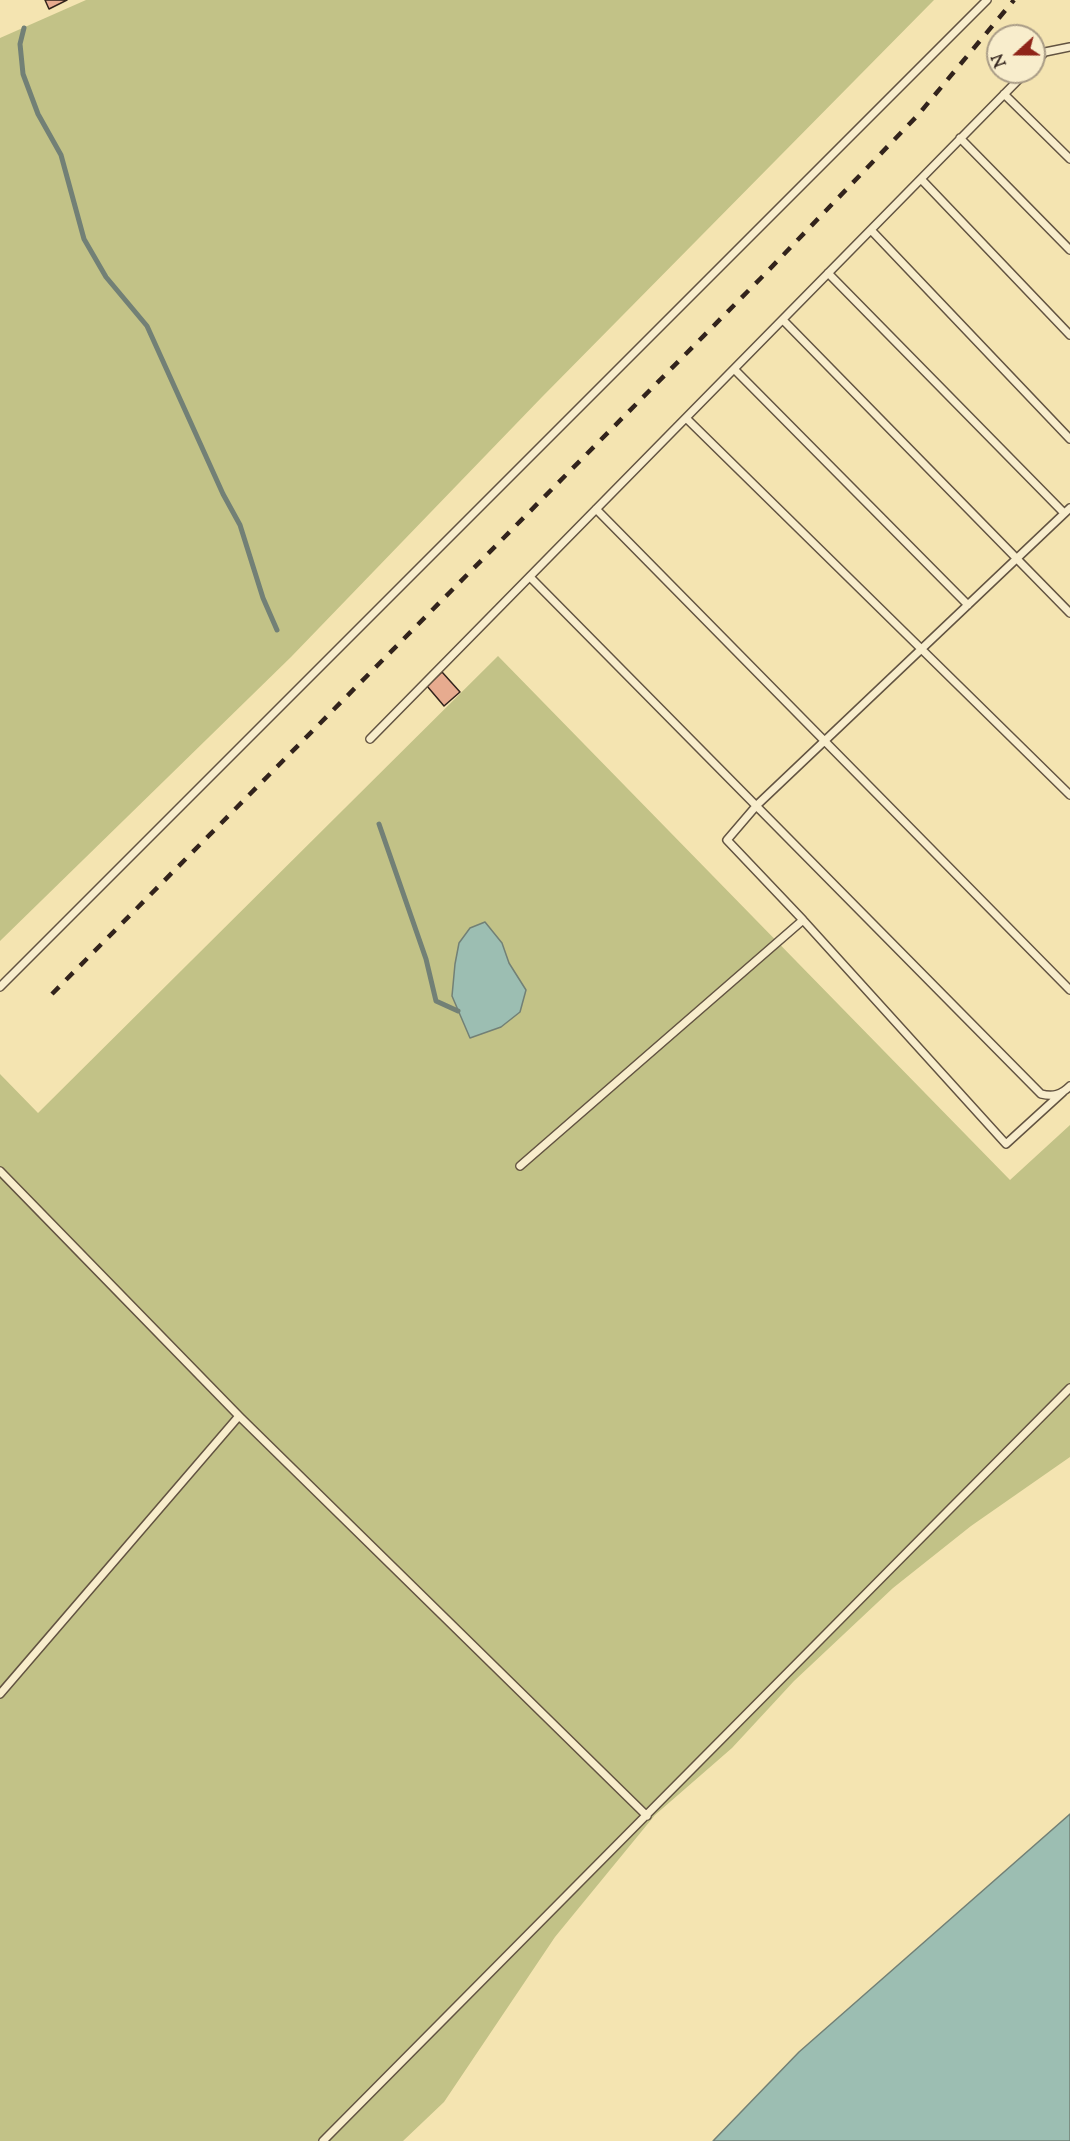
<!DOCTYPE html>
<html>
<head>
<meta charset="utf-8">
<style>
  body { margin:0 }
  #map { position:relative; width:1070px; height:2141px; overflow:hidden; background:#f4e4b1; font-family:"Sorts Mill Goudy",serif }
  canvas { display:block }
  .north { position:absolute; left:986px; top:24px; width:60px; height:60px; box-sizing:border-box; background:#f8edcc; border:2px solid #a99c86; border-radius:50%; rotate:249deg; font-size:16px; font-weight:700; line-height:24px; text-align:center; color:#32231c }
  .north::after { content:''; display:block; margin:auto; width:21px; height:27px; background:#8f2418; clip-path:polygon(50% 0,100% 100%,50% 72%,0 100%) }
</style>
</head>
<body>
<div id="map">
<canvas width="1070" height="2141"></canvas>
<div class="north">N</div>
</div>
<script>
const ctx = document.querySelector('canvas').getContext('2d');
ctx.lineJoin = 'round';
function fill(path, color) {
  ctx.fillStyle = color;
  ctx.fill(path, 'evenodd');
}
function stroke(path, color, width, dash) {
  ctx.strokeStyle = color;
  ctx.lineWidth = width;
  ctx.lineCap = dash ? 'butt' : 'round';
  ctx.setLineDash(dash || []);
  ctx.stroke(path);
}
fill(new Path2D(`
  M86,0H934L542,397L291,657L0,941V38Z
  M498,656L1010,1180L1070,1125V1457L971,1526L893,1588L794,1681L732,1748L655,1815L555,1937L444,2102L403,2141H0V1074L38,1113Z`), '#c2c287');
const water = new Path2D(`
  M485,922L502,943L509,963L526,990L520,1012L501,1027L470,1038L452,996L455,964L459,943L470,928Z
  M1070,1814V2141H713L799,2052Z`);
fill(water, '#9cbeb2');
stroke(water, '#728076', 1.5);
stroke(new Path2D(`
  M24,28L20,44L23,74L38,114L61,155L84,239L106,277L147,326L223,494L240,525L263,598L277,630
  M379,824L426,959L436,1001L458,1011`), '#728076', 5);
const building = new Path2D(`
  M45,0H67L49,9Z
  M442,672L460,692L444,706L427,686Z`);
fill(building, '#e7ab8f');
stroke(building, '#32231c', 1.5);
const service = new Path2D(`
  M1034,63L1045,52L1070,47
  M1004,94L1070,159
  M960,138L1070,250
  M921,179L1070,335
  M871,230L1070,439
  M828,273L1064,513
  M783,320L1070,613
  M734,369L968,605
  M686,418L1070,795
  M596,509L1070,990
  M530,577L1041,1094C1053,1097 1061,1095 1070,1086
  M370,739L1026,72
  M0,987L987,0
  M1063,1092L1006,1144L803,920L727,840L757,805L1070,508
  M520,1166L803,920
  M0,1171L239,1416L0,1694
  M239,1416L647,1816
  M323,2141L1070,1388`);
stroke(service, '#625341', 10);
stroke(service, '#f8edcc', 7);
stroke(new Path2D(`
  M52,994L761,278L918,115L1014,0`), '#32231c', 4.5, [10, 10]);
</script>
</body>
</html>
